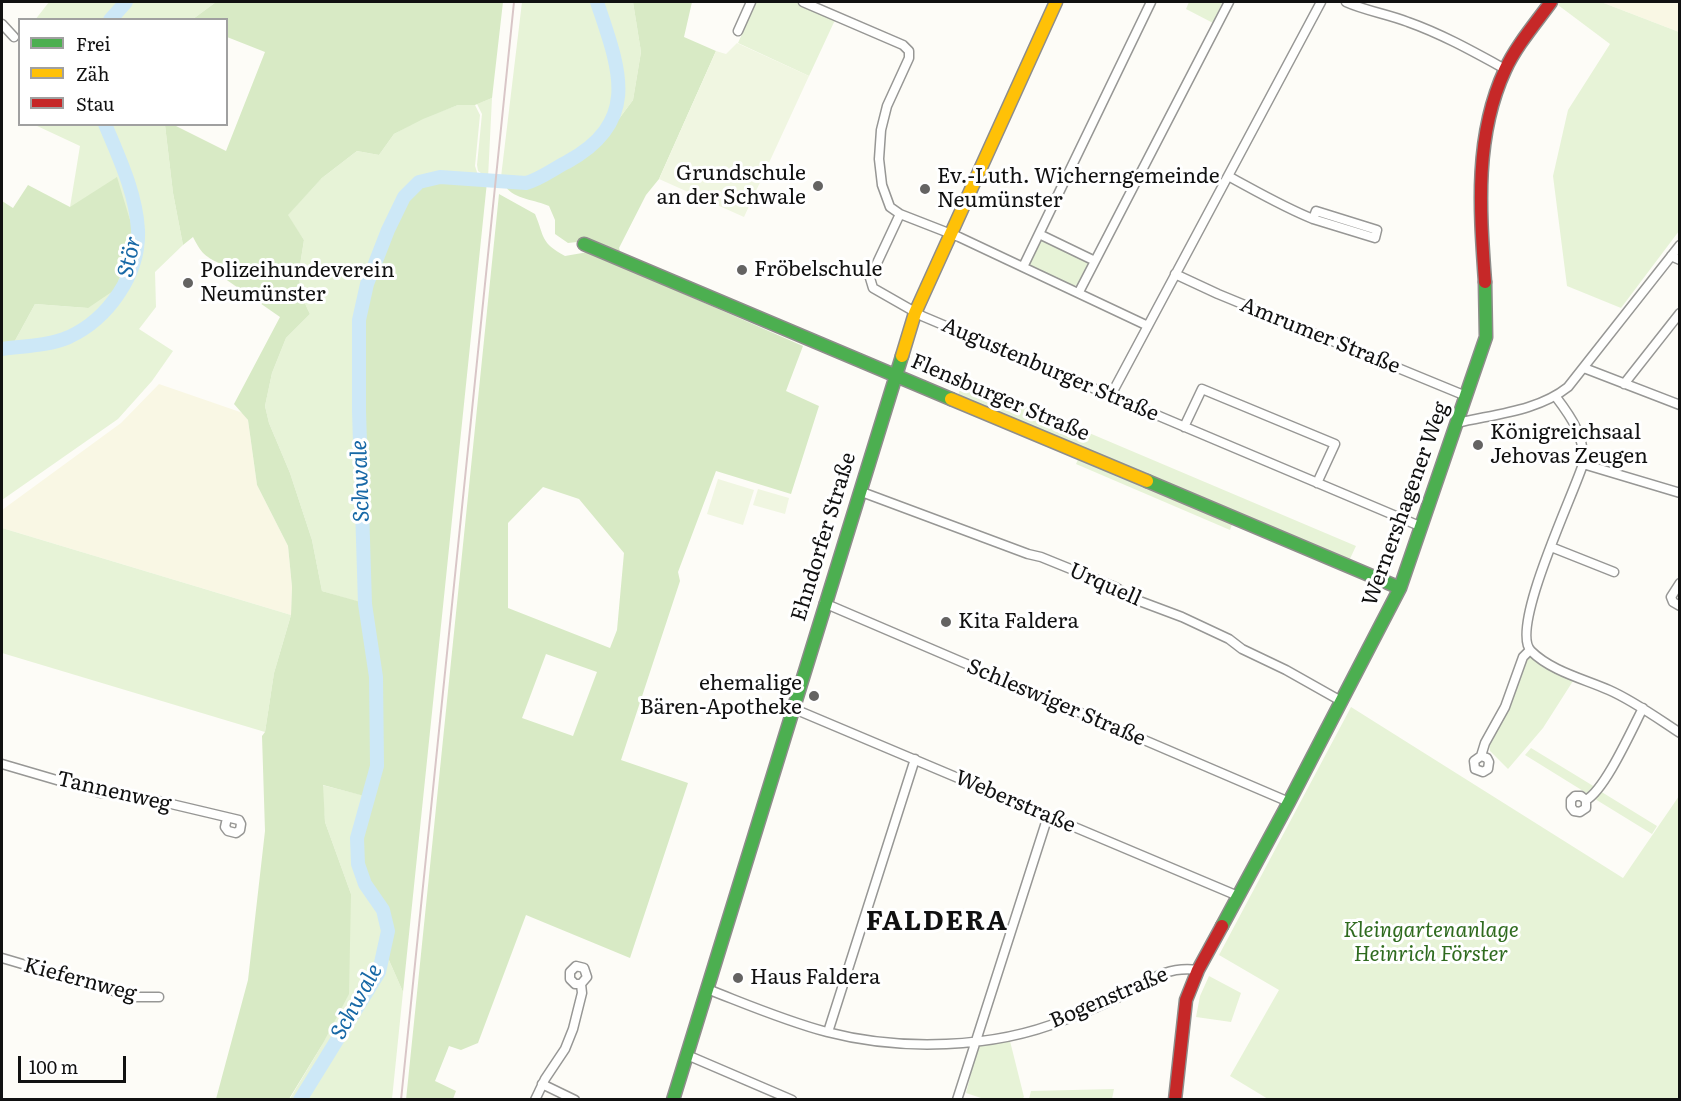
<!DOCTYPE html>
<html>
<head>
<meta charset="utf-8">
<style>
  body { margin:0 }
  #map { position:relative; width:1681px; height:1101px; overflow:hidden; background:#fdfcf7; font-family:Literata,serif }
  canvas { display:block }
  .frame { position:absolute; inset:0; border:3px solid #111; pointer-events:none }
  .legend { position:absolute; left:18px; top:18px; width:210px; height:108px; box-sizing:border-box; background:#fff; border:2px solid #a0a0a0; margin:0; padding:8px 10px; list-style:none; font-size:18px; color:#111 }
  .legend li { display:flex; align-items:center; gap:12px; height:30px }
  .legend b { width:30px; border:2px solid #a0a0a0 }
  .scale { position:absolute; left:18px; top:1056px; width:108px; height:27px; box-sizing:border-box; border:3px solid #111; border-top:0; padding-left:8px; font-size:18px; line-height:21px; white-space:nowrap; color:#111; -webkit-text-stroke:4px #fff; paint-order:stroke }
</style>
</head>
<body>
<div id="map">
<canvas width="1681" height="1101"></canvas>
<div class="frame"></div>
<ul class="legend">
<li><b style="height:8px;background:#4caf50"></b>Frei</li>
<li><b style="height:8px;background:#ffc107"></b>Zäh</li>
<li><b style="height:8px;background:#c62828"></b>Stau</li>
</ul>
<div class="scale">100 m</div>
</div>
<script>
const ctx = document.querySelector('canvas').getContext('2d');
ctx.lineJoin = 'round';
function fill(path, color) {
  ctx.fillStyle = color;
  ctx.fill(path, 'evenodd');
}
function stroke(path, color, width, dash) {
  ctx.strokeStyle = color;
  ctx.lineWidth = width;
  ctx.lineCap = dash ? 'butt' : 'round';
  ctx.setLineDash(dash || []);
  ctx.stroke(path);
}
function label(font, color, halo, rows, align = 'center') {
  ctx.font = font + ' Literata,serif';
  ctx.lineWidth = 6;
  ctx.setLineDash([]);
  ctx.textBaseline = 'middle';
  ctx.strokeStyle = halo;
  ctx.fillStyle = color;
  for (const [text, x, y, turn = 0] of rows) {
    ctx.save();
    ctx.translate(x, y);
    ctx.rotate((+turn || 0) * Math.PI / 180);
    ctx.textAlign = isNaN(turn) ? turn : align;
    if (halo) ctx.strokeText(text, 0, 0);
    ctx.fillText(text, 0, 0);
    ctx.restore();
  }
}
fill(new Path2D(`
  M1601,2H1679V32Z
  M159,384L243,413L248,420L257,485L288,546L292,587L291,615L2,528V510L121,423Z`), '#f9f7e4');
fill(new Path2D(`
  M49,2L71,3L73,2H216L193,19L35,20Z
  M522,2H633L641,52L633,100L610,131L555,164L525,179L501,177Z
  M756,2H796L835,20L809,76L738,43Z
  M1189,2H1219L1222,3L1213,23L1186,9Z
  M1560,2H1601L1679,32V231L1621,308L1567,286L1553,176L1568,110L1610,44L1558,5Z
  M492,98L488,178L478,171L477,165L482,114L477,104Z
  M458,105H475L480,115L475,166L480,181L440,177L419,182L388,230L367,284L359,320L365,604L322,591L312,540L290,473L269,423L265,406L272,373L286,338L310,314C295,284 299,272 304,240L287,215L322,178L357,151L379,155L394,134L423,118Z
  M35,125H165L173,193L183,245L155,272L156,307L139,329L173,351L152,381L118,419L2,500V349L11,348L35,304L88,308L70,207L80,146Z
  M1043,240L1089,262L1078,285L1073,286L1030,266L1029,264L1040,241Z
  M964,380L1356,546L1348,563L957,397Z
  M1079,457L1233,522L1230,530L1076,464Z
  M2,528L291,615L274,673L265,732L2,653Z
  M1529,655L1573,681L1543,728L1508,769L1490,751L1489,742L1527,656Z
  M1351,707L1623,878L1679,796L1680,850L1678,853L1680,856L1679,1099H1268L1230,1076L1279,990L1219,955Z
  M1531,748L1595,787L1588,794L1525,755Z
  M322,785L370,797L365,884L383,910L388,931L385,951L403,992L392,1099L289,1100L322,1045L351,894L325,822Z
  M1600,791L1657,826L1652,834L1595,799Z
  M1209,976L1241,993L1231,1022L1196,1017L1200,996Z
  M1010,1041L1024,1097L1022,1099H984L966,1093L978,1046Z
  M1114,1089L1112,1099H1029L1031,1091Z`), '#e7f3d7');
fill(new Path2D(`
  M216,2H503L492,98L475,105H458L423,119L394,134L379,155L357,151L322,178L288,215L304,240C299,272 295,284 310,314L286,338L272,373L265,406L269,423L290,473L312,540L322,591L364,603L359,411V320L367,284L388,230L404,197L419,182L440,177L487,182L403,992L385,951L388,931L383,910L365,884L358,864L357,838L368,797L323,785L325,822L351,894L349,994L322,1045L289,1099H216L248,980L265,831L262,736L265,732L274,673L291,615L292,587L288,546L257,485L248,420L234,404L280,317L221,276L227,267C207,257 203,257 193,237L183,245L173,193L165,125H174L226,151L265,52L227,37L226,20L193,19Z
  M633,2H692L684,37L716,51L659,179L646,195L619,248L621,255L586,241L568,243L555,234V220L549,206C536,200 514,199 506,187L535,185L588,154L610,131L633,100L641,52Z
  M117,177L133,230L116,289L88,308L35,304L11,348L2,349V201L13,208L28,185L70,207Z
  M499,194L535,214C545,238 540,242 565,256L588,252L803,346L786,391L819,406L791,494L716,471L678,572L680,581L621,760L688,783L630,958L526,915L478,1043L461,1050L449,1046L435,1081L456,1091L453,1099L406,1100ZM543,487L579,499L624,553L617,630L610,648L508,608V523ZM546,654L597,672L573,736L522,718Z`), '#d8eac5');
fill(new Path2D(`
  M737,43L809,76L744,217L659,179L716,51L726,54Z
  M718,479L754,490L743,525L707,514Z
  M758,489L789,498L785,514L753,505Z`), '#f0f6e1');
stroke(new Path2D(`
  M110,20L126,2
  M2,349C24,346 48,346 69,337C108,319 140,274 138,230C136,193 119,158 105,124
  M300,1100L379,972L388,931L383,910L365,884L358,864L357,838L377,766L376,677L365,604L359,411V320L367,284L388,230L404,197L419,182L440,177L526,183C541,179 553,169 567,162C642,121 619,68 597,2`), '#cde8f7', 14);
const street = new Path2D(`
  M803,2L903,45L909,51V58L887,106L881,130L879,159L882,185L890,207L900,214L959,237L1148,326
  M1346,2C1366,11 1388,14 1408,22C1442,34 1474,52 1505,69
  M2,24L14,37
  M738,31L751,2
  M1228,176C1256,191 1283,207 1313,219L1375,238L1377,230L1316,211L1313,219
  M900,214L870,278L873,288L922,316L1422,527
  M1039,234L1095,261
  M1671,256L1680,260
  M1023,267L1151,2
  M1175,274L1218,294L1466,396
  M1079,292L1229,2
  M1584,368L1680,405
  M1624,384L1680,313
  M1111,395L1321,2
  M1556,397C1572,418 1585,437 1583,464C1573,496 1509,629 1531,651C1551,671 1584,679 1609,690C1634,701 1657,718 1680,733
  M1457,423C1495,414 1538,411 1568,387L1680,245
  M1184,427L1202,389L1335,444L1317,483
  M1583,464L1680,493
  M859,491L1028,554L1041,557L1115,587L1134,599L1182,617L1229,639L1242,649L1286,670L1341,701
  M1551,547L1614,572
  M1680,583L1671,597L1673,602L1680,606
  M824,603L1289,802
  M792,708L1238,896
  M1481,756L1487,758L1489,762L1488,769L1483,772L1475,769L1474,761L1481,756L1485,743L1505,707L1523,657L1530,650
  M2,764L101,793L129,794L239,820L241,824L240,830L236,833L228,831L225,827L227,818
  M1586,800V808L1580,812L1574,811L1571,807V800L1575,796H1581L1586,800C1605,790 1632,729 1643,708
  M2,958L134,997H159
  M707,989C746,1004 785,1021 827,1032C900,1051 993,1049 1064,1020C1081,1014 1098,1007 1115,999C1145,985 1162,965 1198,970
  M828,1032L915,759
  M687,1055L792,1100
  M542,1084L575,1100
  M535,1100L545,1079L565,1049L573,1029L582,993L581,984L587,977L584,968L576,966L570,972V979L575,984H581
  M957,1100L1048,816`);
const fast = new Path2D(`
  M584,244L951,399
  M1147,481L1400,588
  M1222,926L1289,802L1400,588L1486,337L1485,282
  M673,1100L902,356`);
const slow = new Path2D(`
  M902,356L915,313L1056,2
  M951,399L1147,481`);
const jam = new Path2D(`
  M1485,282C1480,211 1474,137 1505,70C1516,46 1535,24 1551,2
  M1175,1100L1186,1000L1198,970L1222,926`);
stroke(street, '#979795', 11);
stroke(fast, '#8e8d8b', 15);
stroke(slow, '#8e8d8b', 15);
stroke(jam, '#8e8d8b', 15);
stroke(street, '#fffffe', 8);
stroke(fast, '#4caf50', 12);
stroke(slow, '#ffc107', 12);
stroke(jam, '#c62828', 12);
stroke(new Path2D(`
  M401,1100L514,2`), '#d9c6c7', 2);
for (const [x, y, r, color] of [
  [818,186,6,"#646362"],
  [925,189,6,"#646362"],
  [742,270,6,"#646362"],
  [188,283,6,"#646362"],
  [1478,445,6,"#646362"],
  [946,622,6,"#646362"],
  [814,696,6,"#646362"],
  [738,978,6,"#646362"]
]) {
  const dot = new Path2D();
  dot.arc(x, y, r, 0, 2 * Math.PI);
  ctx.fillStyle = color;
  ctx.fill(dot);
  stroke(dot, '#fff', 2);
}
label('21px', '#111', '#fff', [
  ["Grundschule",806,174,"right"],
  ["an der Schwale",806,198,"right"],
  ["Ev.-Luth. Wicherngemeinde",937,177],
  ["Neumünster",937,201],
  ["Fröbelschule",754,270],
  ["Polizeihundeverein",200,271],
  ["Neumünster",200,295],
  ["Königreichsaal",1490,433],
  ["Jehovas Zeugen",1490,457],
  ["Kita Faldera",958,622],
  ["ehemalige",802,684,"right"],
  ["Bären-Apotheke",802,708,"right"],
  ["Haus Faldera",750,978]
], 'left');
label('21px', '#111', '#fff', [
  ["Amrumer Straße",1320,336,22],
  ["Augustenburger Straße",1050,370,23],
  ["Flensburger Straße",1000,398,23],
  ["Wernershagener Weg",1406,504,-70],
  ["Ehndorfer Straße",824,537,-73],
  ["Urquell",1105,585,24],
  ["Schleswiger Straße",1056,703,23],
  ["Tannenweg",114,792,13],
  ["Weberstraße",1015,802,23],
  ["Kiefernweg",80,980,15],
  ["Bogenstraße",1109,998,-23]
]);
label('italic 21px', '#2f6b1f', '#fff', [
  ["Kleingartenanlage",1431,931],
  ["Heinrich Förster",1431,955]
]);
label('italic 22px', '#1768a6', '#fff', [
  ["Stör",130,257,-77],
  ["Schwale",361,481,-92],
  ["Schwale",357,1002,-61]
]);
ctx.letterSpacing = '1.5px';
label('bold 27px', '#111', '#fff', [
  ["FALDERA",937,922]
]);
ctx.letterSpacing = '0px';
</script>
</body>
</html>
